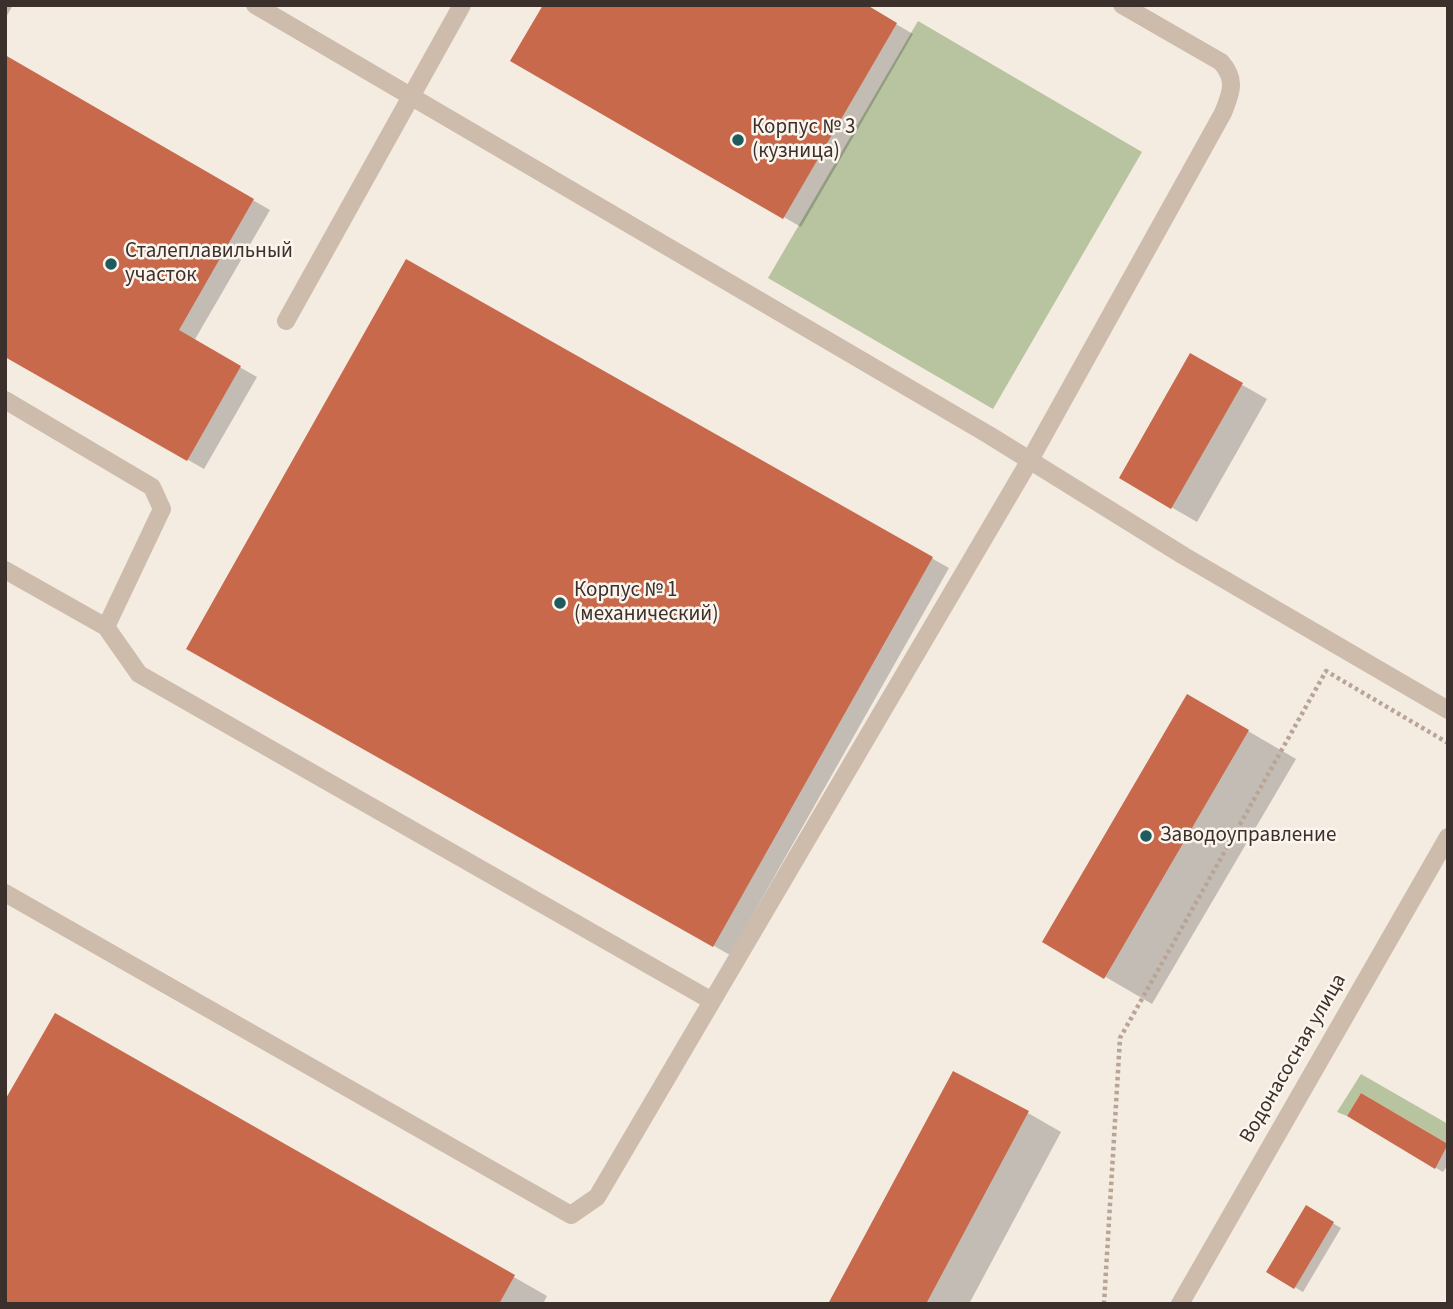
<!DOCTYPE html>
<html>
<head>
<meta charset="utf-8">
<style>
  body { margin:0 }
  #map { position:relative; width:1453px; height:1309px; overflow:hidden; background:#f4ebe1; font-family:"Source Sans 3",sans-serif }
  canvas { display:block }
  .frame { position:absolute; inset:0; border:7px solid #3b302b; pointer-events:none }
</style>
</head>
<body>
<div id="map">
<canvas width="1453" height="1309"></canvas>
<div class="frame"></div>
</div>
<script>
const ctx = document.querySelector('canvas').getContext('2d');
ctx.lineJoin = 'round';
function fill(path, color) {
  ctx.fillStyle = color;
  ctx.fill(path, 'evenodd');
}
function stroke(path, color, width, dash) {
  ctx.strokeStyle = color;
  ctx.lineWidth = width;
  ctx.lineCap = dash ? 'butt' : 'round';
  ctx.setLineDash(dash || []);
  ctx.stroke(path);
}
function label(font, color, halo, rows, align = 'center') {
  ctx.font = font + ' "Source Sans 3",sans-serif';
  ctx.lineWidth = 5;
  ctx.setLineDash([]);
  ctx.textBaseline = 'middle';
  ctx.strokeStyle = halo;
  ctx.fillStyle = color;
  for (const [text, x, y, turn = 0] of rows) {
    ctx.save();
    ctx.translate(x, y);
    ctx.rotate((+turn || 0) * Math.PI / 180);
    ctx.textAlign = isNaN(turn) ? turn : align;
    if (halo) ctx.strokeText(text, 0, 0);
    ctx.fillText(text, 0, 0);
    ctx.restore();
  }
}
fill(new Path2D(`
  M918,21L1142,152L993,409L768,278Z
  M1361,1074L1448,1124V1144L1361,1093L1347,1116L1337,1112Z`), '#b8c4a0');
fill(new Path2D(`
  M5,5H13L5,19Z
  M863,5L913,34L801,227L513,61Z
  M5,57L270,210L194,341L257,377L204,469L5,355Z
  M407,261L949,568L730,955L188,648Z
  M1191,356L1267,399L1197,522L1121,478Z
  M1188,696L1296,759L1152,1004L1044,941Z
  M56,1015L547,1296L543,1304H5Z
  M1361,1095L1448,1146V1165L1443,1172L1349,1116Z
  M1028,1113L1061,1132L969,1304H830Z
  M1306,1208L1341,1228L1303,1292L1268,1271Z`), '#0003');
fill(new Path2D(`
  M543,5H867L897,23L783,219L510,61Z
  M5,55L254,199L179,330L241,366L187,461L5,357Z
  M406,259L933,557L713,947L186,649Z
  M1190,353L1243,383L1171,509L1119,478Z
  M1187,694L1249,730L1104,979L1042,942Z
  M55,1013L515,1275L499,1304H5V1100Z
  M953,1071L1029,1111L926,1304H828Z
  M1361,1093L1448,1144L1435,1169L1347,1116Z
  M1306,1205L1334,1222L1294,1289L1266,1272Z`), '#c8694b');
stroke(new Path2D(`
  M1104,1304L1120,1038L1326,671L1448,743`), '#b9a596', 4.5, [3.5, 3.5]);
stroke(new Path2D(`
  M255,5L989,435L1184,556L1448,710
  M286,321L462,5
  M5,400L152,487L162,509L106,627
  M5,570L106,627L139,674L712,1001
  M5,893L571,1215L597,1197L1030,460L1223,113C1231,93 1237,80 1221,62L1122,5
  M1180,1304L1448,837`), '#cdbbac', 18);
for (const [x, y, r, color] of [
  [738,140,7,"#1f5a5e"],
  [111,264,7,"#1f5a5e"],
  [560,603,7,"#1f5a5e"],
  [1146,836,7,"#1f5a5e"]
]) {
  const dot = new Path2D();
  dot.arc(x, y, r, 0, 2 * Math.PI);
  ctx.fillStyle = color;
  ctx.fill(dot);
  stroke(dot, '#fbf5ee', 2.5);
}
label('21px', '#3b302b', '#fbf5ee', [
  ["Корпус № 3",752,128],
  ["(кузница)",752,152],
  ["Сталеплавильный",125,252],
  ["участок",125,276],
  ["Корпус № 1",574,591],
  ["(механический)",574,615],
  ["Заводоуправление",1160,836]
], 'left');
label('21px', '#3b302b', '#fbf5ee', [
  ["Водонасосная улица",1294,1059,-60]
]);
</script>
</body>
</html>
